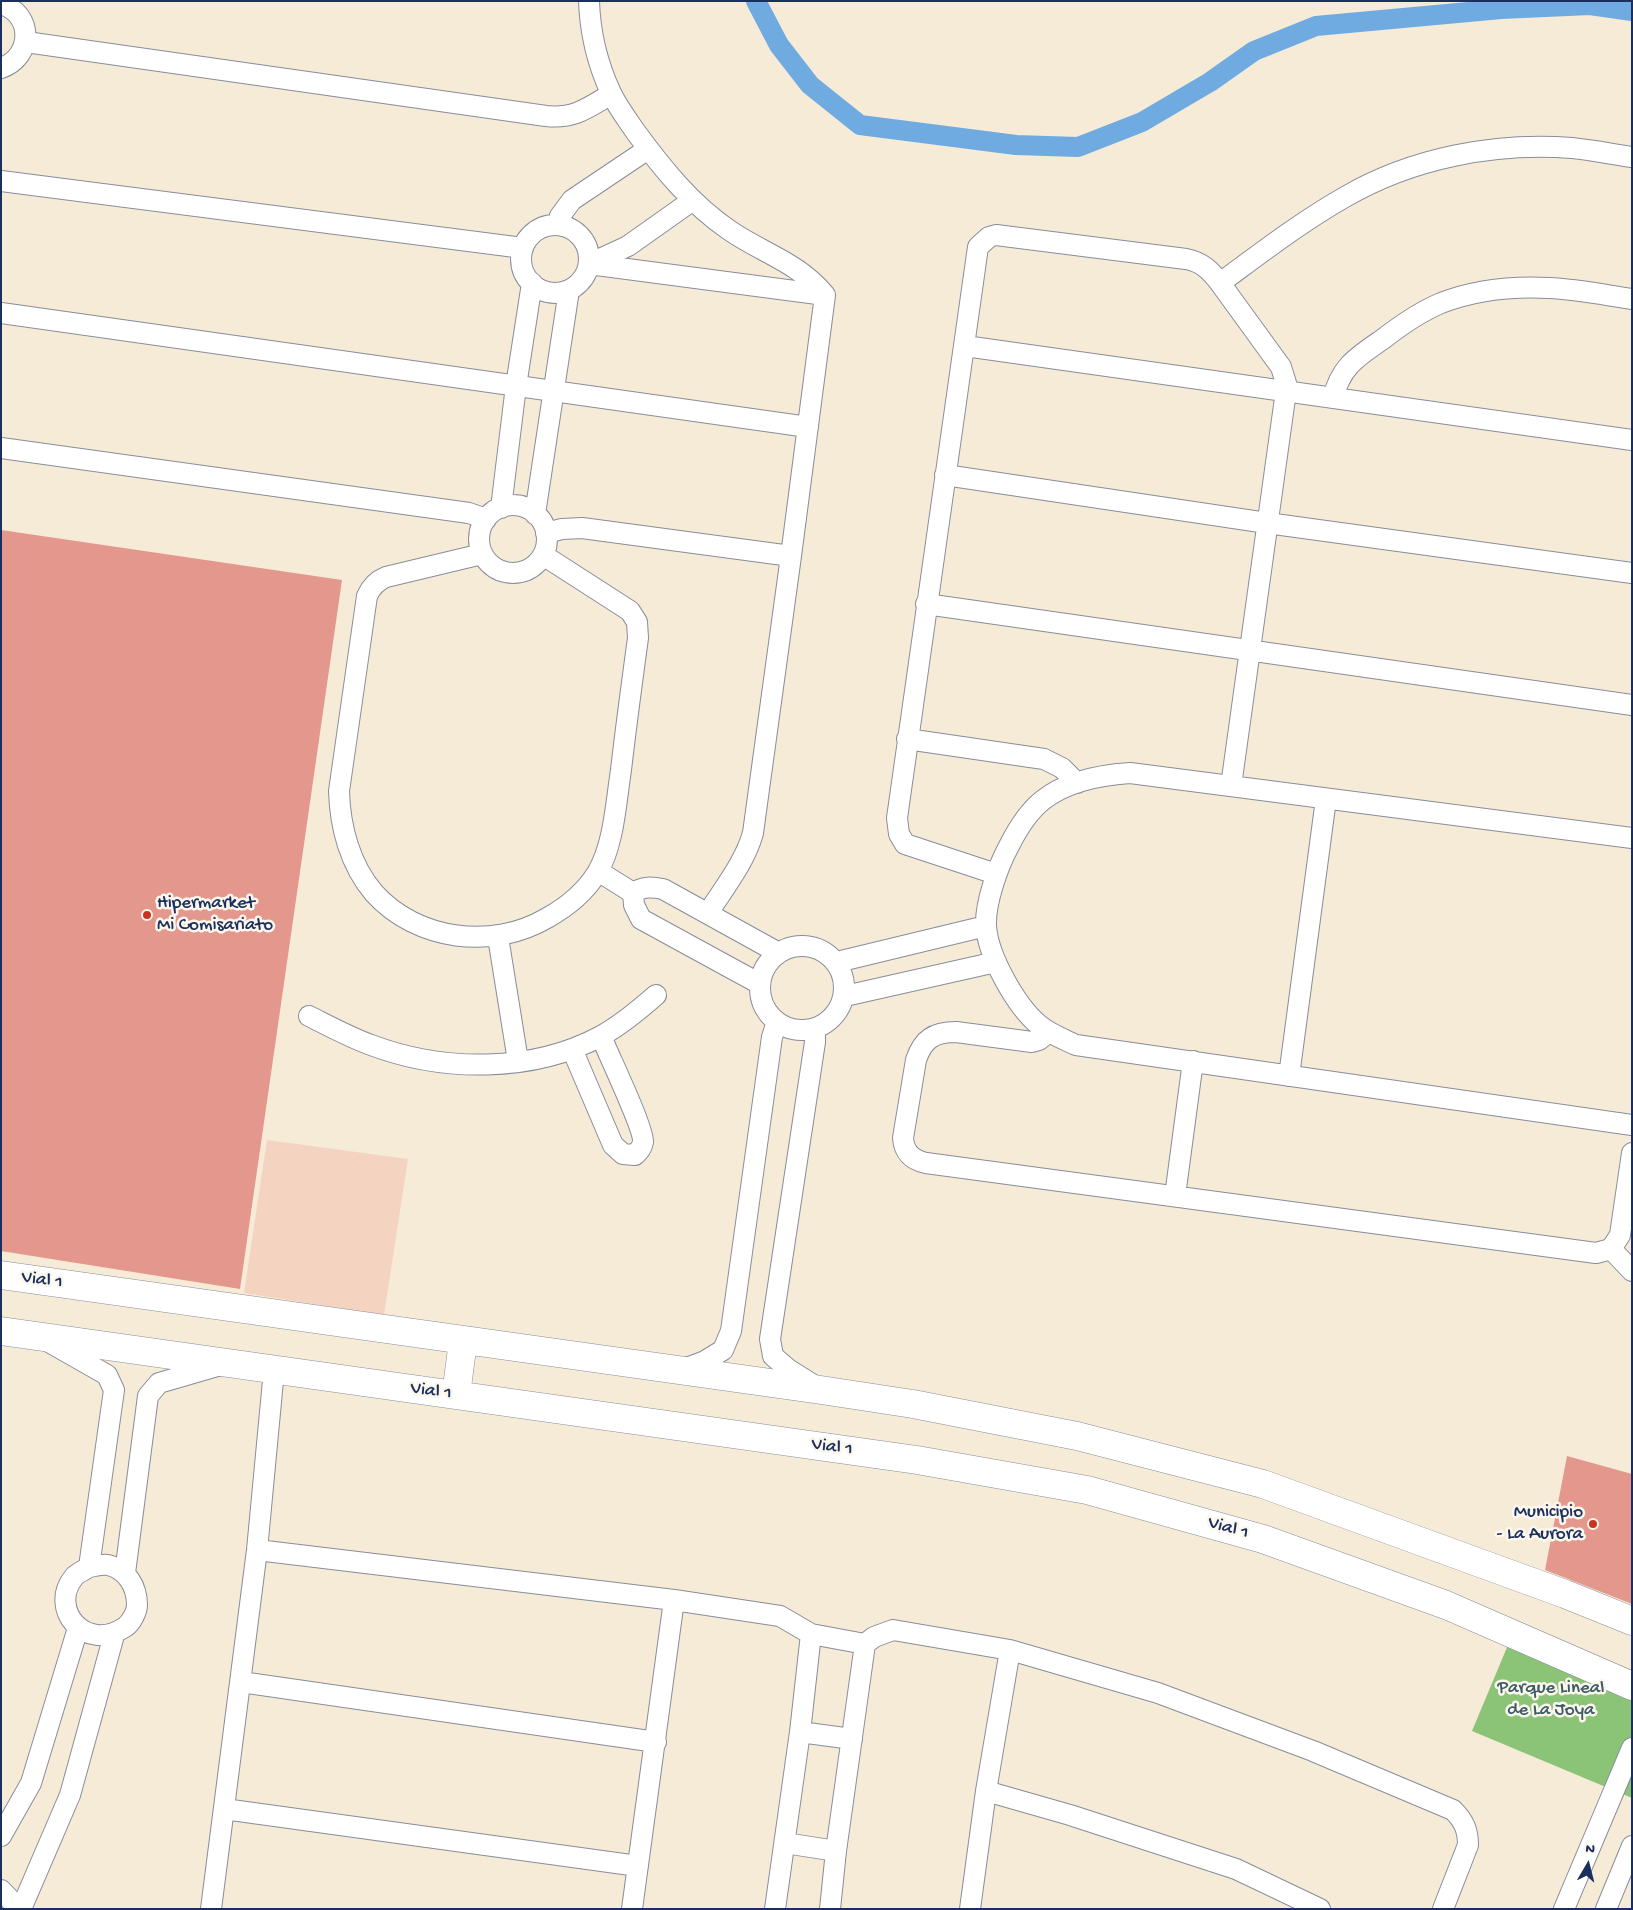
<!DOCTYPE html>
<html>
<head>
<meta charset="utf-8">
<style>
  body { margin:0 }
  #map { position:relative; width:1633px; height:1910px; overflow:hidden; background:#f6ebd7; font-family:"Gochi Hand",sans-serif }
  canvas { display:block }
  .frame { position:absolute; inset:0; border:2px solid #1b2f5e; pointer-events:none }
  .north { position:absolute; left:1563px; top:1840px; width:50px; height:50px; -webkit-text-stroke:4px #fbf7ec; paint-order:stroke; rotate:8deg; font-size:14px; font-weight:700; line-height:20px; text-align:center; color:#1b2f5e }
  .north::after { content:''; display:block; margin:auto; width:18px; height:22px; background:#1b2f5e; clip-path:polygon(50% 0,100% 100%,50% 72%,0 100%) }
</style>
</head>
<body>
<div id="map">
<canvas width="1633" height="1910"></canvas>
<div class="frame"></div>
<div class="north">N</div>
</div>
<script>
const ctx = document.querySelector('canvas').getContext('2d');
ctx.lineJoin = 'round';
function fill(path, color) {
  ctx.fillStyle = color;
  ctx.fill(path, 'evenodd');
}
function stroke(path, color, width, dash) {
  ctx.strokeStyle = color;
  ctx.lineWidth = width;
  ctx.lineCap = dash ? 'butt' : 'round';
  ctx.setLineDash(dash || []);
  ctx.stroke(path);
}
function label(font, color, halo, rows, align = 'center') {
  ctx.font = font + ' "Gochi Hand",sans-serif';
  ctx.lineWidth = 5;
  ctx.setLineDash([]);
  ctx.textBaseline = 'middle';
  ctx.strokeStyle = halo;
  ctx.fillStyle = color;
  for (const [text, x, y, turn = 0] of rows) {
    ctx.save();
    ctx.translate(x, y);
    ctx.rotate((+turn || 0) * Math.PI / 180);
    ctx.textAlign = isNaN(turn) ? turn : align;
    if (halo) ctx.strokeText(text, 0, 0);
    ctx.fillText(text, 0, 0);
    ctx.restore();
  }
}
fill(new Path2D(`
  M267,1140L408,1159L384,1315L244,1293Z`), '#f4d3c1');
fill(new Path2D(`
  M1518,1621L1632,1672V1798L1472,1731Z`), '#8bc477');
stroke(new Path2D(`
  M756,1L779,45L810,85L860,125L1016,145L1078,147L1142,122L1210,82L1254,51L1316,26L1501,9L1590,5L1632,11`), '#6fabe1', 20);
fill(new Path2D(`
  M1,530L342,580L240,1289L1,1251Z
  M1567,1456L1632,1474V1604L1545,1570Z`), '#e4988d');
const street = new Path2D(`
  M589,1C590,32 598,65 611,93C617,106 627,119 635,131C662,168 691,204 729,230C762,253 798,262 825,295L791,556L753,833C745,862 724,888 708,913
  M1,4C34,14 33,57 1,68
  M26,42L546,116C574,119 588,108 611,94
  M1,181L523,248
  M558,225L560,216L572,200L648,149
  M521 259a34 34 0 1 1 68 0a34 34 0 1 1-68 0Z
  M589,264L825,295
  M589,264L628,246L693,200
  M1220,283C1261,253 1301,222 1345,197C1412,158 1495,142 1572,148C1592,150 1612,154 1632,157
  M1,313L808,427
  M965,346L1632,440
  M1333,398C1341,366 1357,357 1383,339C1401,325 1420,312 1441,303C1475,290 1513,286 1549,288C1576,289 1605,295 1632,299
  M1,448L469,513L486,519
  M945,475L1267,523L1632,573
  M479 539a34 34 0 1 1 68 0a34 34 0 1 1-68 0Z
  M501,508L516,386L532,283
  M535,514L569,290
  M546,533L562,529L582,528L791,556
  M482,554L386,577C376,581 371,587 367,596L339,791C340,827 350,865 374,893C417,941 493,950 547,918C567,907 585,892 597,873C614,845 616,802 621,770C626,726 632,682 638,638L637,622L630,611L543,555
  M926,604L1632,705
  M907,739L1044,759L1062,768L1077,783
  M1632,838L1130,773C1100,775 1067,781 1043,800C1029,811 1017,830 1009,846C998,866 985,903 986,926C988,956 1016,1006 1039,1025C1050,1034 1063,1039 1076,1045L1632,1125
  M598,871L633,893
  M996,874L905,844L899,834L897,818L978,247L989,237L996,235L1186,259C1202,262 1210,270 1220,283L1281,367L1286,383V391L1231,786
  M633,893L634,905L641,919L760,984
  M633,893C643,886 652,887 663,889L777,952
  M498,937L518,1061
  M760 988a42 42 0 1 1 84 0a42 42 0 1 1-84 0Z
  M837,962L986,926
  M845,996L996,962
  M309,1016C329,1026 349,1037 371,1045C443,1072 532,1073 601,1036C621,1025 639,1010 656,995
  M815,1029V1042L770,1339L773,1356L788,1369L815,1386
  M1049,1032L1039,1040L1032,1042L956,1032C934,1032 923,1039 916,1060L903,1138C904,1152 912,1160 926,1163L1596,1253L1611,1249L1620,1235L1632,1153
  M572,1049L613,1145L623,1154L635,1155C639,1151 642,1148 643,1142C644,1128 608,1054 601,1036
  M1289,1076L1326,799
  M1175,1196L1193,1061
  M1611,1249L1632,1271
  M49,1342L107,1375L114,1390L89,1567C85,1570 77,1573 74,1577C48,1608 85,1654 125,1627C131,1623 137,1612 137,1605C137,1587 127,1569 108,1565C103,1564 95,1566 89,1567
  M681,1370L705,1361L723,1350L731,1331L772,1037L777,1022
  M257,1550L674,1600L780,1616L811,1634L865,1644L874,1637L893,1630L1010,1650L1158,1693L1313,1751L1453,1810C1464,1821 1468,1830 1468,1845L1443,1909
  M125,1573L148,1396L159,1383L221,1365
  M1010,1650L986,1791L1070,1815L1236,1869L1320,1909
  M241,1682L656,1742
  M800,1732L852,1739
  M224,1809L638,1866
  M1,1836L31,1783L78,1628
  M785,1843L836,1851
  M1,1890L19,1909
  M21,1909L70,1795L114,1635
  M211,1909L257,1550L274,1370
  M632,1909L674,1600
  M775,1909L800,1732L811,1634
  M830,1909L836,1851L865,1644
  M970,1909L986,1791
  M1564,1909L1632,1748
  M1606,1909L1632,1846`);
const secondary = new Path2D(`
  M1,1275L821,1390L913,1404L1077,1436L1263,1484L1565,1594L1632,1621
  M1,1331L917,1460L1087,1490L1263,1539L1446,1605L1632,1686
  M456,1395L463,1341`);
stroke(street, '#888d9a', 22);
stroke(secondary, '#888d9a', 29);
stroke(street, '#fff', 20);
stroke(secondary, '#fff', 28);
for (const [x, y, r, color] of [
  [147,915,5,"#c8321e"],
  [1593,1524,5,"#c8321e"]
]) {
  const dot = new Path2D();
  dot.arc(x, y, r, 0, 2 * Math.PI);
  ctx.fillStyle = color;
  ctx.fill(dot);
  stroke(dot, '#fbf7ec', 2);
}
label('19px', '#1b2f5e', '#fbf7ec', [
  ["Hipermarket",157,904],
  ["Mi Comisariato",157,926],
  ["Municipio",1583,1513,"right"],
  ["- La Aurora",1583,1535,"right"]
], 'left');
label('19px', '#1b2f5e', '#fbf7ec', [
  ["Vial 1",42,1281,8],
  ["Vial 1",431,1392,8],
  ["Vial 1",832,1448,8],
  ["Vial 1",1228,1529,16]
]);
label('19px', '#3d5c66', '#fbf7ec', [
  ["Parque Lineal",1551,1689],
  ["de La Joya",1551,1711]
]);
</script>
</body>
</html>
